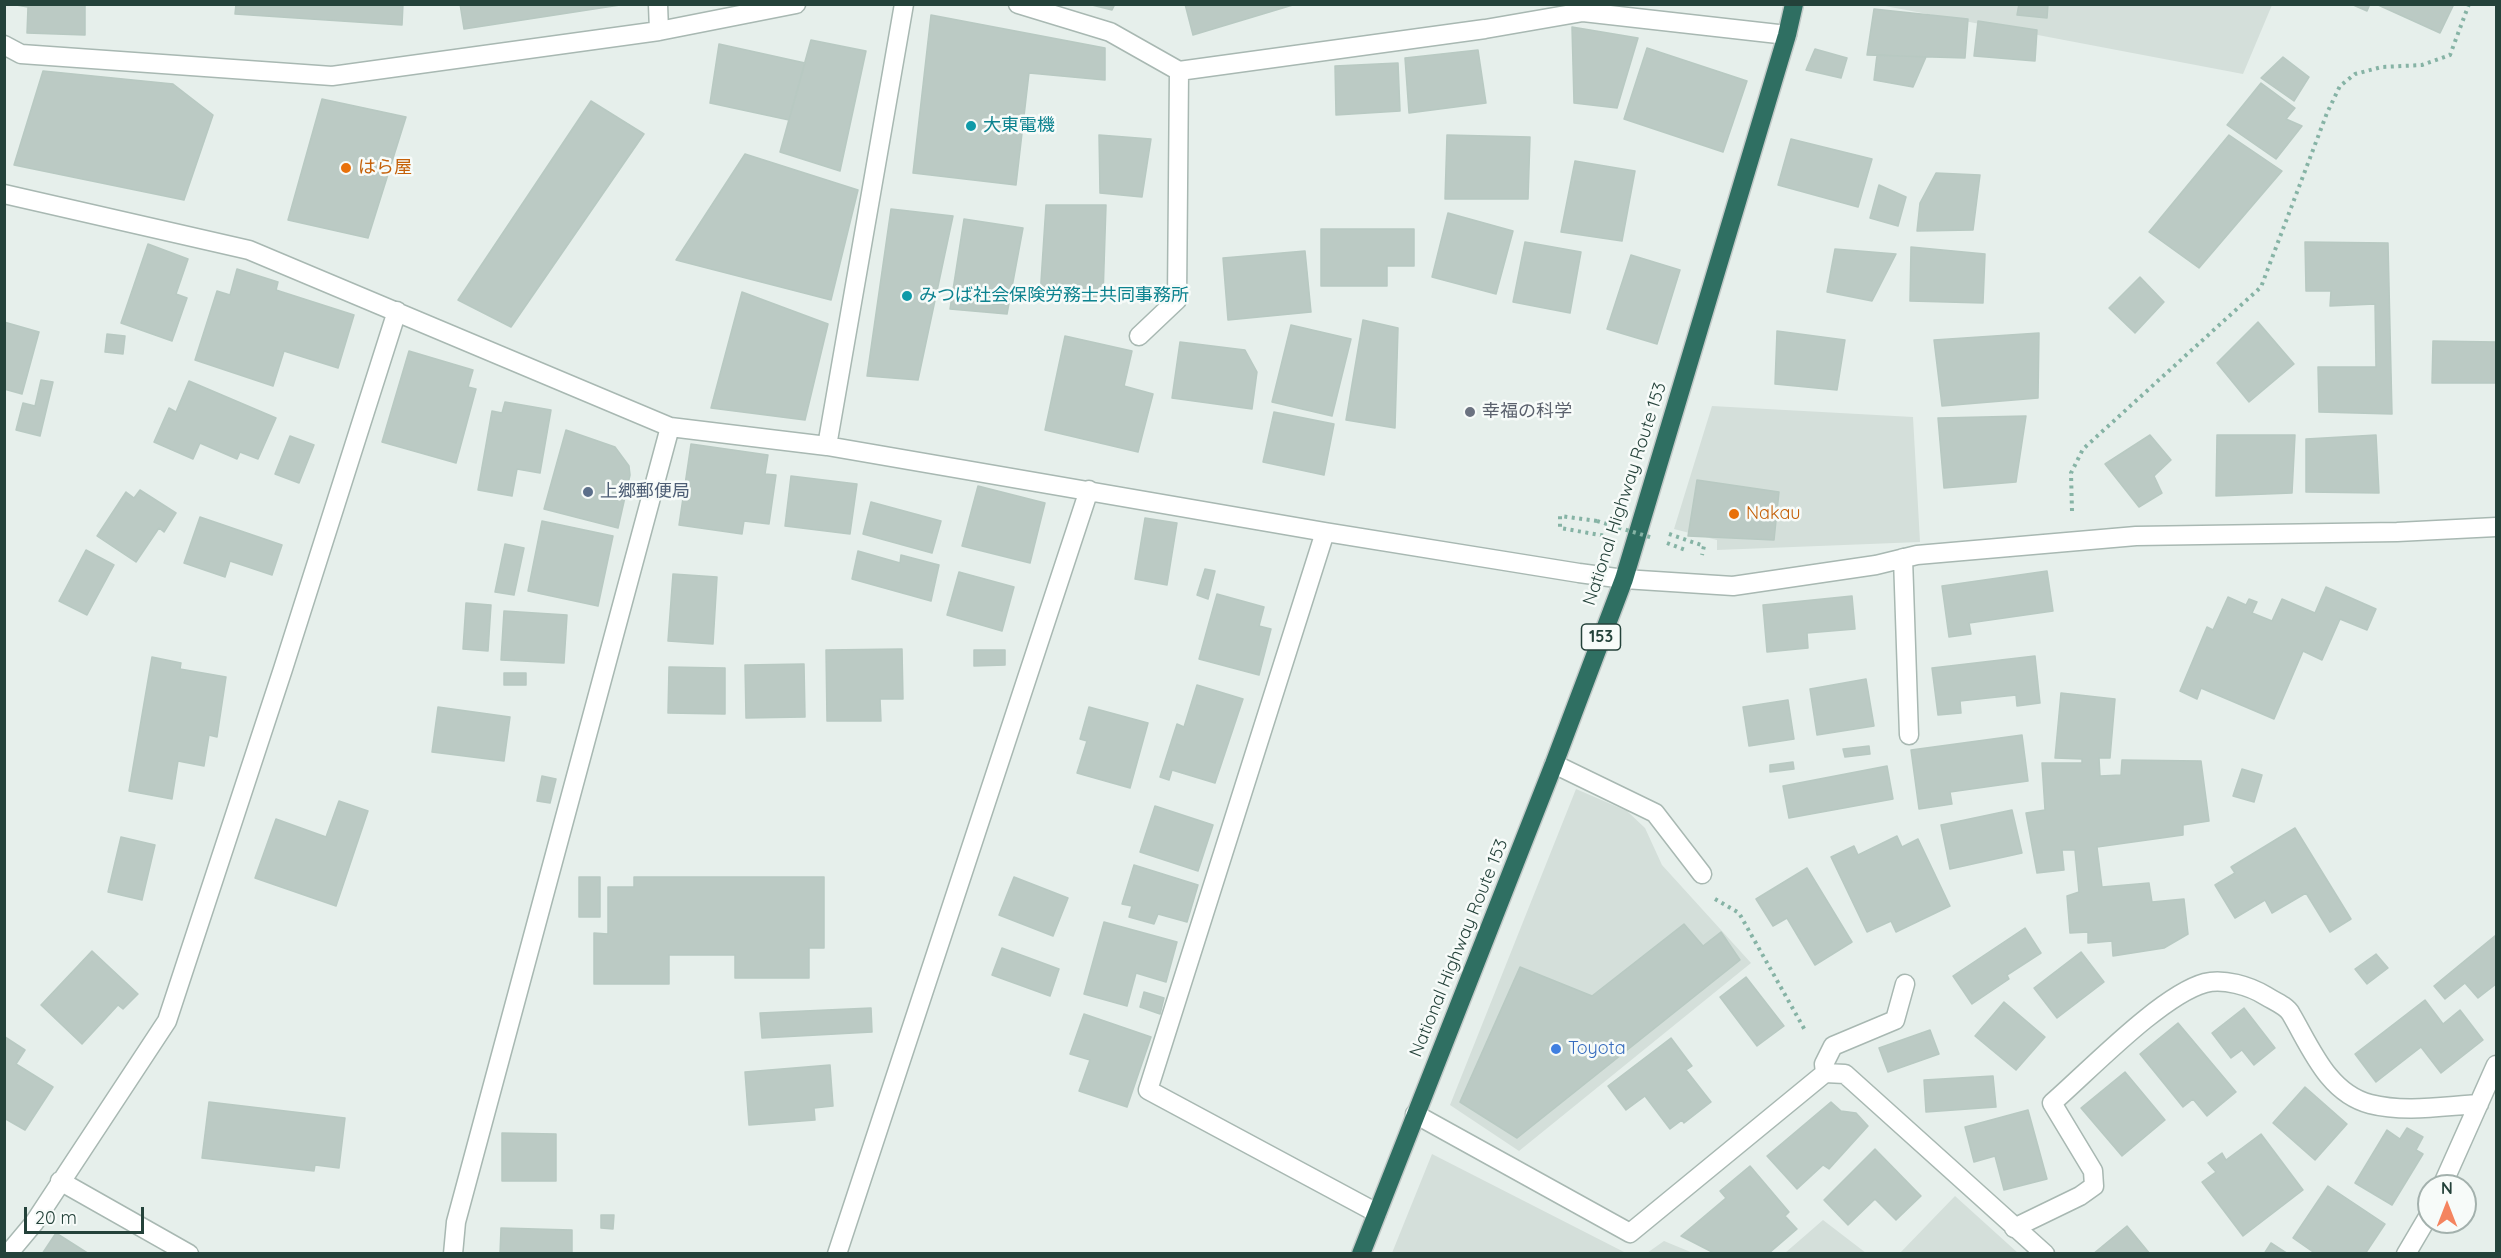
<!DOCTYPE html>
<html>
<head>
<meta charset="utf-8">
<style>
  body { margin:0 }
  #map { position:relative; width:2501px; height:1258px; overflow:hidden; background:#e6efeb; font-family:Quicksand,sans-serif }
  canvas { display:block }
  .frame { position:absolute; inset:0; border:6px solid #24423a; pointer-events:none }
  .north { position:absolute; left:2417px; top:1174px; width:60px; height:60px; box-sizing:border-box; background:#f7fbf9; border:2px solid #a3b1ad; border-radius:50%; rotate:0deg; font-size:16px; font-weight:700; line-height:24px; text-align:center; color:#24423a }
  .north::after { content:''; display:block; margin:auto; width:21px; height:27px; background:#f4845f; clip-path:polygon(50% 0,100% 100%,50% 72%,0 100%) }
  .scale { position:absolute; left:24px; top:1207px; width:120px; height:27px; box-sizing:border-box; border:3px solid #24423a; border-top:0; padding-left:8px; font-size:18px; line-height:21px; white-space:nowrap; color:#24423a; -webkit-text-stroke:4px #f7fbf9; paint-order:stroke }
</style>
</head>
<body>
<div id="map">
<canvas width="2501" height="1258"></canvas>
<div class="frame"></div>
<div class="north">N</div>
<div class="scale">20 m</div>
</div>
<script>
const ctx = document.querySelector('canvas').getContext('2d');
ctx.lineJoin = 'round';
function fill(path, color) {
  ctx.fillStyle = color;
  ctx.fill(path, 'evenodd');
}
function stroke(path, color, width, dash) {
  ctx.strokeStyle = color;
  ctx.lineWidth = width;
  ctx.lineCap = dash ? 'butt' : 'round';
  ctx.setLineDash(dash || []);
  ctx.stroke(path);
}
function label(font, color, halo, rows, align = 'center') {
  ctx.font = font + ' Quicksand,"Noto Sans JP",sans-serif';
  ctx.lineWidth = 5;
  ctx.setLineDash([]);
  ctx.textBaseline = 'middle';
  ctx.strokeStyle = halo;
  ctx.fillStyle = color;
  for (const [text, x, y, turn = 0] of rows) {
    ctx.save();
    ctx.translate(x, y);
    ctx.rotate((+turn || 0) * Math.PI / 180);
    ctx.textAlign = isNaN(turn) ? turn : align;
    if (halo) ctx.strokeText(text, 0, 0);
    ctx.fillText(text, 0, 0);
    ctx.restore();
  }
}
fill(new Path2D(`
  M1880,5H2272L2243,74Z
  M1712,406L1913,417L1920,542L1717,550V540L1674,529Z
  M1576,789L1627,811L1645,828L1662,865L1751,963L1519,1151L1450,1105Z
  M1432,1154L1626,1253H1392Z
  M1955,1196L2018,1253H1900Z
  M1823,1220L1866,1253H1785Z
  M1664,1241L1693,1253H1647Z`), '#d4dfda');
const building = new Path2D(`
  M10,4H85V35L27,33L28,7Z
  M236,4H403L402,25L235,14Z
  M460,4H620V5L464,29Z
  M1088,4H1115L1112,10Z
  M1185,4H1296L1193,35Z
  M2019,4H2048L2047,18L2017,15Z
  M2351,4H2370L2367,11Z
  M2376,4H2454L2440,33Z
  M1874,9L1968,19L1965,58L1867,55Z
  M931,15L1105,48V80L1029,73L1016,185L913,173Z
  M1978,21L2037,30L2035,61L1974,56Z
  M1572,27L1638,38L1617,108L1574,103Z
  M811,40L866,51L840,171L780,152Z
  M719,44L805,63L789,120L710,103Z
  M1647,48L1747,81L1723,152L1624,119Z
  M1815,49L1847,58L1841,78L1806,70Z
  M1478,50L1486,103L1409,113L1405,58Z
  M1877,55L1926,57L1913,87L1874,80Z
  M2283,57L2309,77L2294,101L2261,78Z
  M1398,63L1400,111L1336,115L1335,66Z
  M43,71L173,84L213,115L184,200L14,165Z
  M2261,83L2295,108L2286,119L2302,126L2276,159L2227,125Z
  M322,99L406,117L368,238L288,220Z
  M591,101L644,134L511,327L458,300Z
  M1099,135L1151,139L1142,197L1100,193Z
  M1447,135L1530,137L1528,199H1445Z
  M2229,135L2282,171L2199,268L2149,232Z
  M1791,139L1872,159L1858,207L1778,185Z
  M745,154L858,190L831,300L676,260Z
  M1575,161L1635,171L1622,241L1561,232Z
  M1936,173L1980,175L1973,230L1917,231L1920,203Z
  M1879,185L1906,197L1898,226L1870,218Z
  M1046,205H1106L1103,297H1040Z
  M891,209L953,216L918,380L867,376Z
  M1448,213L1513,231L1496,294L1432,277Z
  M964,219L1023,228L1007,314L950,309Z
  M1321,229H1414V266H1387V286H1321Z
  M1525,242L1581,252L1570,313L1513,302Z
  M2305,242L2388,243L2392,414L2319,412L2318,367H2376L2375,304L2330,306L2331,291H2306Z
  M148,244L188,259L176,294L187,298L172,341L121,323Z
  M1911,247L1985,254L1983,303L1910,301Z
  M1835,249L1896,254L1872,301L1827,292Z
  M1305,251L1311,312L1228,320L1223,258Z
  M1631,255L1680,270L1657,344L1607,329Z
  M237,269L278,282L276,290L354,315L338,368L284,351L273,386L195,360L217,291L230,295Z
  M2140,277L2164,302L2135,333L2109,308Z
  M742,292L828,324L805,420L711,408Z
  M1363,320L1398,328L1395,428L1346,420Z
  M4,322L39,332L22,394L4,389Z
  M2258,322L2294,364L2249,402L2217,363Z
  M1291,325L1351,339L1332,416L1272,402Z
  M1777,331L1845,340L1837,390L1775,384Z
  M2039,333L2038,398L1942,406L1934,340Z
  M107,334L125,336L123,354L105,352Z
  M1065,336L1132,351L1124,386L1153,394L1138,452L1045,430Z
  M2433,341L2496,342V383H2432Z
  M1180,342L1245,350L1257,372L1252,409L1172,398Z
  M409,351L473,370L468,387L476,389L456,463L382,442Z
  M41,380L53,382L40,436L16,430L23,403L35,406Z
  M189,381L276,418L258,459L240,452L237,459L200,443L193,459L154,442L169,408L176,412Z
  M505,402L551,410L540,473L517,469L512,496L478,490L492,411L502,413Z
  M1274,412L1334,424L1324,475L1263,462Z
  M2026,416L2016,482L1944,488L1938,418Z
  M566,430L615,447L629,466L630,475L618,528L544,509Z
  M2150,435L2171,460L2154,476L2162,493L2139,507L2105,464Z
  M2217,435H2295L2292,493L2216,496Z
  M2376,435L2379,493L2306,492V439Z
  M290,436L314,445L299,483L275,474Z
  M691,444L768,455L765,474L776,475L769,524L744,521L742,534L679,525Z
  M791,476L857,484L850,534L785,526Z
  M1697,480L1779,492L1774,540L1688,536Z
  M978,486L1045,503L1030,563L962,546Z
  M140,490L176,513L164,532L159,528L136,562L97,536L126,492L134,498Z
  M871,502L941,521L932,553L863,534Z
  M200,517L282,545L272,575L230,561L225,577L184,563Z
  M1145,518L1177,523L1167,585L1135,579Z
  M542,521L613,536L598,606L528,591Z
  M505,544L524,548L514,595L495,592Z
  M86,550L114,565L87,615L59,601Z
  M858,551L900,563L901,555L939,565L931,601L852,579Z
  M1205,569L1215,571L1208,599L1197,595Z
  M2047,571L2053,611L1969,623L1971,634L1949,637L1942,586Z
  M959,572L1014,587L1002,631L947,615Z
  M673,574L717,577L713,644L668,641Z
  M2326,587L2376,609L2367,630L2340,619L2322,660L2303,651L2274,719L2201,688L2197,699L2180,691L2207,627L2213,630L2228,597L2246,605L2249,599L2257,602L2252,613L2272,621L2282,599L2315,613Z
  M1217,594L1264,607L1259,626L1271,629L1259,675L1199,659Z
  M1852,596L1855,629L1807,633L1808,648L1767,652L1763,605Z
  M466,603L491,605L488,651L463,649Z
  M504,611L567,615L564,663L501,660Z
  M902,649L903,699H880L881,721H827L826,650Z
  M974,650H1005V665L974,666Z
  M2035,656L2040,703L2017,706L2016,695L1960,701L1961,713L1938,715L1932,668Z
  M152,657L181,663L180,669L226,677L217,737L209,735L204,766L178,761L172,799L129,791Z
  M804,664L805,717L746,718L745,665Z
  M669,667L725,668V714L668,713Z
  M504,673H526V685H504Z
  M1866,679L1874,726L1817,735L1810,689Z
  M1197,685L1243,699L1215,783L1172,770L1169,780L1160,777L1177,724L1184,727Z
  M2061,693L2115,699L2110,758H2099L2100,776L2121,775L2122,760L2201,761L2209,821L2183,825V835L2097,847L2102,887L2149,883L2152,902L2184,899L2188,934L2164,948L2113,956L2112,941L2088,943V932L2070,933L2067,896L2079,892L2075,850H2062L2064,870L2037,873L2026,813L2045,810L2042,763H2082V759L2055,758Z
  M1788,700L1794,739L1749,746L1743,707Z
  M438,707L510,717L504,761L432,752Z
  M1089,707L1148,723L1130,788L1077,773L1087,741L1080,739Z
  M2022,735L2028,781L1950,792L1952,804L1919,809L1911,750Z
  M1869,746L1870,754L1845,757L1843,749Z
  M1793,762L1794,769L1770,772V765Z
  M1887,766L1893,799L1789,818L1783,786Z
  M2242,769L2262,775L2254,802L2233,796Z
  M542,776L556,779L550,803L537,801Z
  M339,801L368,811L336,906L255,878L276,819L326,837Z
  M1155,806L1213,825L1198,871L1140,852Z
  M2012,810L2022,853L1950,869L1941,825Z
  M2295,828L2351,919L2330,932L2306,893L2272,913L2265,900L2235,918L2215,885L2235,873L2231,867Z
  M1897,836L1902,847L1918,839L1950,906L1896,932L1891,921L1867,932L1831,857L1854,846L1858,855Z
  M121,837L155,845L142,900L108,892Z
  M1134,865L1198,885L1187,922L1158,914L1154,924L1129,917L1132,906L1122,904Z
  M1807,868L1852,942L1815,965L1787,918L1773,926L1756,899Z
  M579,877H600V917H579Z
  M634,877H824V948H809V978H735V955H669V984H594V933L608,934V887H634Z
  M1014,877L1068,898L1053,936L999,915Z
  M1104,922L1177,942L1166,982L1136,973L1127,1006L1084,994Z
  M1684,924L1703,946L1721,932L1740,960L1517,1138L1460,1102L1520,967L1592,996Z
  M2025,928L2041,953L2007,975L2009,979L1972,1004L1953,976Z
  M2496,935V984L2478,998L2465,983L2445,999L2434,986Z
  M1002,948L1059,969L1050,996L992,975Z
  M92,951L138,994L123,1009L118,1005L82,1044L41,1005Z
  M2081,952L2104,982L2057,1018L2034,988Z
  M2376,954L2388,968L2367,984L2355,969Z
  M1746,977L1784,1026L1757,1046L1720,997Z
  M1144,992L1164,998L1160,1014L1140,1007Z
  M2425,1000L2443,1024L2460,1010L2483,1040L2441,1073L2421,1047L2376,1082L2355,1054Z
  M2004,1002L2045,1037L2016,1070L1975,1036Z
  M871,1008L872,1032L762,1038L760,1013Z
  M2244,1008L2275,1048L2254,1065L2242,1050L2231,1058L2212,1033Z
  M1084,1014L1151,1037L1127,1107L1079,1091L1090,1060L1070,1054Z
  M2178,1023L2236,1092L2207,1116L2193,1099L2183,1107L2140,1054Z
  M1930,1030L1939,1054L1888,1072L1879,1048Z
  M5,1037L25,1050L16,1064L53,1087L25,1130L4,1118Z
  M1671,1038L1692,1066L1686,1070L1711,1102L1684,1123L1682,1120L1670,1129L1645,1096L1626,1110L1608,1086Z
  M830,1065L833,1106L814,1108L815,1120L749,1125L745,1072Z
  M2125,1072L2165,1120L2122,1156L2081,1108Z
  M1993,1076L1996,1107L1926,1112L1924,1080Z
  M2305,1087L2347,1124L2315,1160L2273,1123Z
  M209,1102L345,1118L339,1168L315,1165L314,1171L202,1158Z
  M1831,1102L1841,1111L1856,1113L1868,1126L1829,1169L1823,1165L1797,1189L1767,1156Z
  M2028,1110L2047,1179L2004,1190L1995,1156L1974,1162L1965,1127Z
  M2407,1128L2423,1137L2416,1150L2423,1154L2392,1205L2355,1183L2387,1130L2400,1139Z
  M502,1133L556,1134V1181H502Z
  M2261,1134L2303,1190L2243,1236L2202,1182L2216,1172L2208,1163L2222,1153L2226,1160Z
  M1875,1149L1921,1196L1896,1220L1875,1199L1848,1225L1824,1200Z
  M1750,1166L1789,1212L1785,1216L1797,1229L1768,1254H1716L1681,1236L1726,1198L1720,1191Z
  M2328,1186L2385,1224L2365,1254H2316L2293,1238Z
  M601,1215H614L613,1229L601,1228Z
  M2127,1226L2150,1254H2093Z
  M501,1228L572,1230V1254H500Z
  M56,1233L89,1254H42Z
  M2271,1243L2288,1254H2264Z`);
fill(building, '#bbcac4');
stroke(building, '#b8c9c2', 1.5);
const minor = new Path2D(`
  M658,4L659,31
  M1018,4L1110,32L1179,71L1485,29L1583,12L1787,35
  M4,45L21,54L332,76L659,31L796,4
  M4,194L249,250L670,427L827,446L1325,532L1579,573L1624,579L1733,586L1876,565L1917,555L2136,536L2397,532L2496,527
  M1139,336L1177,300L1179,71
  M827,446L904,4
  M1325,532L1148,1090L1377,1213
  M1903,558L1909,735
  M1554,764L1655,813L1702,874
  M1825,1073L1824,1064L1833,1046L1895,1020L1905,984
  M1415,1114L1630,1233L1825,1073L1845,1074L2045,1254
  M60,1181L189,1254
  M2442,1186L2496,1065
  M2014,1228L2080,1196L2094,1186L2093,1171L2052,1103C2089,1071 2161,995 2205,983C2223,978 2250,986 2266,996C2274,1001 2287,1006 2291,1014C2311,1048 2328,1093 2370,1104C2405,1113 2444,1106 2479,1104
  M8,1254L34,1223L167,1021L283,669L397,311
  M453,1254L456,1222L670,427
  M837,1254L1089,490
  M2406,1254L2429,1215`);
const highway = new Path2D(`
  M1361,1254L1554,764L1624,579L1787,35L1794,4`);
stroke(minor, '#a8b8b2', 21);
stroke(highway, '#c2cac8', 21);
stroke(new Path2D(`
  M2072,511L2071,473L2083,449L2261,287L2327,113L2340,86L2355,74L2382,67L2422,65L2450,55L2469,4
  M1597,521L1560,516V528L1606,536
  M1669,534L1704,546L1702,555
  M1667,543L1688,551
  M1715,899L1739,913L1806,1032`), '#86b3a5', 4, [3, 4.5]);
stroke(minor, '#fff', 18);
stroke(highway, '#2f6f62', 18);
stroke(new Path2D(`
  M1597,521L1653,538`), '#86b3a5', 4, [3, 4.5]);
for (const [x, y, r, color] of [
  [971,126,6,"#0f9aa8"],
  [346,168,6,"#e8710a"],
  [907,296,6,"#0f9aa8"],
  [1470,412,6,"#6b7280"],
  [588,492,6,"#5c6f8a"],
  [1734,514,6,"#e8710a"],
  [1556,1049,6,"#3f7fe0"]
]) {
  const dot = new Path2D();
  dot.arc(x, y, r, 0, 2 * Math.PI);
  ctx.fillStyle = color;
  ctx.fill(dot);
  stroke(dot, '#f7fbf9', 2);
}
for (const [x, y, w] of [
  [1601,637,39]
]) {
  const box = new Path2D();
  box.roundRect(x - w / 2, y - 13, w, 26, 4.5);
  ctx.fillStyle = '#f7fbf9';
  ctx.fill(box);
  stroke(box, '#24423a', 1.5);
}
label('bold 16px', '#24423a', null, [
  ["153",1601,637]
]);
label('18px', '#0d838f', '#f7fbf9', [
  ["大東電機",983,126],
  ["みつば社会保険労務士共同事務所",919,296]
], 'left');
label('18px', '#c56008', '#f7fbf9', [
  ["はら屋",358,168],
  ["Nakau",1746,514]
], 'left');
label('18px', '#5b616d', '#f7fbf9', [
  ["幸福の科学",1482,412]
], 'left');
label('18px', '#4e5e75', '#f7fbf9', [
  ["上郷郵便局",600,492]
], 'left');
label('18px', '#24423a', '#f7fbf9', [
  ["National Highway Route 153",1625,494,-72],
  ["National Highway Route 153",1459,948,-68]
]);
label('18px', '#366cbe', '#f7fbf9', [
  ["Toyota",1568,1049]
], 'left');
</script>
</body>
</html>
